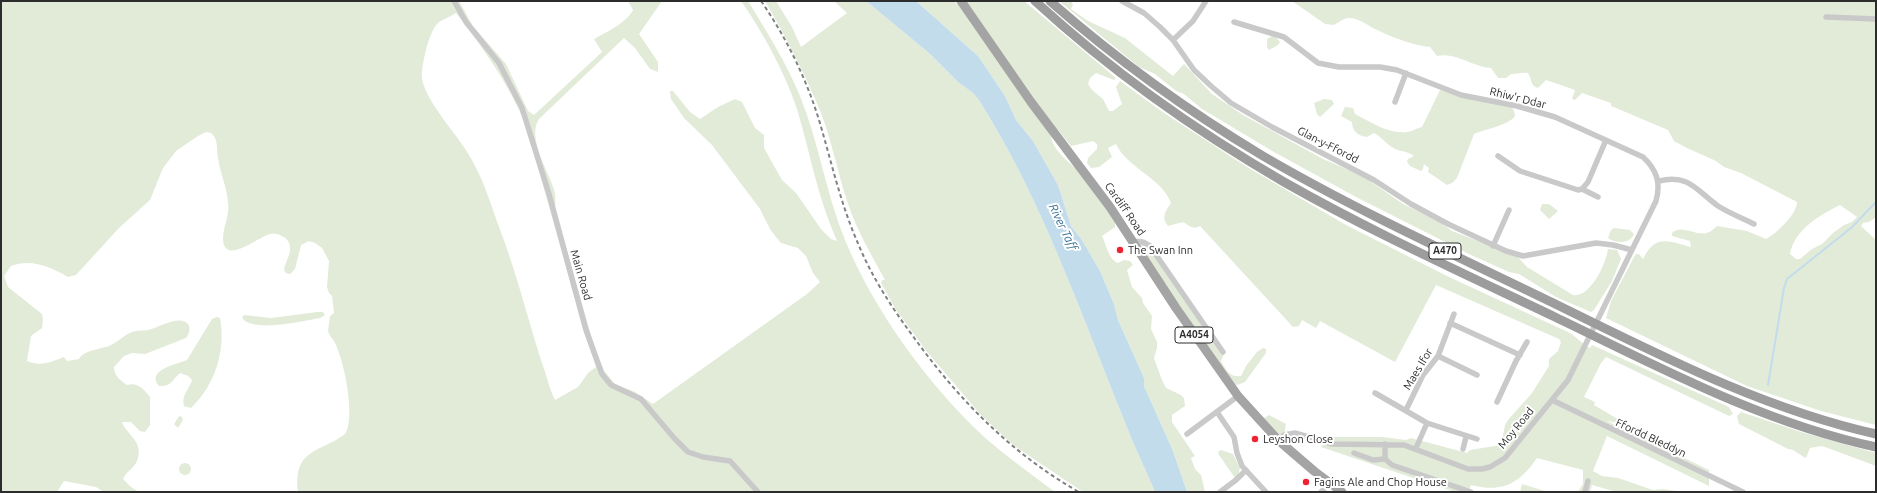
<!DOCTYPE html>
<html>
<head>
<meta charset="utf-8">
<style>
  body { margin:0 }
  #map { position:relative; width:1877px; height:493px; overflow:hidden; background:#fff; font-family:Ubuntu,sans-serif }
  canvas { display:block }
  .frame { position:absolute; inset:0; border:2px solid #2c2c2c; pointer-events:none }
</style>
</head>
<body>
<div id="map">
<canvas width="1877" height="493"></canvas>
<div class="frame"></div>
</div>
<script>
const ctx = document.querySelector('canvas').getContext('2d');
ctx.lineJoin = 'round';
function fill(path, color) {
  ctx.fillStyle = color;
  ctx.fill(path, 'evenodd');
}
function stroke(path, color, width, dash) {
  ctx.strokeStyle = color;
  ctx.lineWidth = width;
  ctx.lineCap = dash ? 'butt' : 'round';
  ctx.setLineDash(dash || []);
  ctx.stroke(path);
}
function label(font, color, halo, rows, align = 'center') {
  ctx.font = font + ' Ubuntu,sans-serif';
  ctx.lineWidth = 4;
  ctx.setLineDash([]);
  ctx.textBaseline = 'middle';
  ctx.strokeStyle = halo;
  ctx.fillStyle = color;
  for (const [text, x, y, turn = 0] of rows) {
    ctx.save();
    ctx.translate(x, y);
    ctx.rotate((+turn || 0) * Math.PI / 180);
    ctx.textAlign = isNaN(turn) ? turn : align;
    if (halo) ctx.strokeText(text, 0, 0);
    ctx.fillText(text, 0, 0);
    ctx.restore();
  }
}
fill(new Path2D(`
  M1,1H459L473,26L506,64L528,111L534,115L602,52L594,39C607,32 626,23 633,10L628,1H662L639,34L658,62V72L650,69L635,48L624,38L539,119C526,138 550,173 555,193C556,198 555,204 555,209L591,335L601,367L615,384L635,392L653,404L807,294L820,282L813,273L806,256L798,248L781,243L776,237L770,229L760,209L712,145L684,118L671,99L670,91H673L690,112L700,119L718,107L735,99L742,102L755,128L764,135V148L782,180L796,193L821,229L831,239L837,241C818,199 810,153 797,109C784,71 764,34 741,1H748C767,32 786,62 800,96C819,143 826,194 845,240C874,310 926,382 981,434C1004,455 1030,473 1055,492H298C293,448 320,453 345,434C356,418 344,359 334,341C332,338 329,335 328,331L330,316L334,313L332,296L329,293L327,287L329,261L322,248L315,243L309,241L301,245L295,269L290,274L286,273L284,270C285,262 291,255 290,247C290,243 288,240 284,237C279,234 275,233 270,234C258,237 224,266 223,239C223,226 230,215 228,203C227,187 220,173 218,158C216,149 219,139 211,133L206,132L198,136L176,151L163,168L150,200L119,228L76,275L68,277C51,267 31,258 11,266L4,276L8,287L42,314L43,320L42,328L31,336L27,361C40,367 51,362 64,357L67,361L79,359C83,350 103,349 111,345C119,341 124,335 132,332C137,330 143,331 148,330C157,328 180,314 188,324C191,329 189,334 186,338L145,354L132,353L124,356L114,367C114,376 120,380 127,385C137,382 144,389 150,397V425L145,432L140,431L131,422H122C125,434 145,441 137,461C134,468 126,472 123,479L131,487L139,492H104L96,487L64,481L57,492H1ZM456,13C484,49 508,83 526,125L586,338L596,367L588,373L578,387L555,400C549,388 546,373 541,360C527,316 516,271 499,227C490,202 483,178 469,155C457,134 425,101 422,78C421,66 429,31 438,23C443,19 450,17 456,13Z
  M765,1H776L792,27L801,47L847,13L834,1H866L929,53L958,82L973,93L979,100C1042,200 1080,311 1124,420C1133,444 1145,468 1155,492H1083L1013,445L980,414L928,353L896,310L881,283L882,280H885C872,256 857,231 848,204C838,174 832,142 821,113C805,74 786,37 765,1Z
  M916,1H953L959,5L963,1H1024L1116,78L1114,80L1096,73L1090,78L1088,84L1092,90L1103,99L1109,111H1113L1122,104L1116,87L1120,81L1164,113L1247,167L1346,225L1449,277L1570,333C1578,338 1582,344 1590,348L1592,345L1729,407L1733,414L1729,416L1606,357L1601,363L1584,397L1595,402L1594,405L1621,421L1619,423L1607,421L1709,470V486L1607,436L1593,471L1602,476L1618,478L1653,490L1662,489L1684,492H1617L1592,485L1590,492H1578L1583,484V470L1537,458C1519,484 1502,493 1471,485L1468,492H1455L1321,447L1328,437H1382L1406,440L1411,438L1467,453L1470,450L1501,445L1505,425L1508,420L1532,393L1549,366V359L1558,351L1561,342L1559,339L1436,285L1395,362L1320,321L1316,328L1302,320L1299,326L1293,327L1200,226C1193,230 1190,226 1183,222L1168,226C1161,217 1165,212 1171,203C1162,178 1127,168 1116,144L1108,148L1112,157L1099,167L1091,168L1087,163L1088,158L1097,149V144L1093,141L1071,146L1058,130L1051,135C1052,153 1075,165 1085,178C1096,191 1105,207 1115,222V227L1102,236C1106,244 1109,260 1118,263L1124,260L1130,261L1133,265L1127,270L1132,287L1142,298L1143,303L1152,316L1151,329L1157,342V348L1154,358L1162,380L1166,388L1181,395L1184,398L1185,406L1172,415V422L1195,456L1191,458L1195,469L1201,475L1205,492H1187L1173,451L1144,386V378L1118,320L1114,304L1100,271L1082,240L1071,226L1058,185L1033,141L1016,120L1005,96L978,56Z
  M1059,1H1071L1073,5L1071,9L1088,21L1125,38L1173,76L1184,64L1212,94L1243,115L1323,159L1363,176L1403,204L1437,220L1452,231L1517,256L1527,267L1573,295C1590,298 1606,264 1608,249L1617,250L1621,259L1612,281L1594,310L1591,312L1556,297L1519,274L1509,272L1469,254L1356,197L1274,152L1202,109L1184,94L1176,91L1155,74L1139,67Z
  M1292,1H1876V217L1869,222L1863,223L1861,226L1876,240V425L1821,411L1747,386L1606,318L1611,301L1634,257L1636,254H1639L1643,259C1655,234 1668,241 1691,247L1690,241L1672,236V233C1682,223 1698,238 1709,232C1712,231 1714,228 1717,226L1747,231L1766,239C1777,233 1797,214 1797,202L1741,173L1724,167L1716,161L1687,148L1674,141L1668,130L1616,108L1611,106V103L1582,93L1575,100L1572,99L1575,90L1546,80L1538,88C1530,86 1532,79 1528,73C1522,72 1517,74 1511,74L1506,78H1498L1491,68C1472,67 1456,52 1437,56L1430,47C1411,45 1392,37 1375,29C1367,25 1359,18 1349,18C1343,18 1339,23 1333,25L1325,24ZM1840,205L1857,217L1852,222L1844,225L1833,233L1822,244L1812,249L1800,259H1796L1790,254C1794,230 1820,215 1840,205Z
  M1272,36H1275L1280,42L1278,45L1269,50L1267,47V39Z
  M1440,90L1510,105L1514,111L1515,116C1509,125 1486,129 1474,134L1457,178L1452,183L1447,185L1428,172L1429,168L1424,164L1423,169L1421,171L1410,166L1407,162L1408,159L1414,156C1408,151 1402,152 1395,149C1387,145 1383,138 1374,133L1367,137C1358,136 1352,131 1352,122L1341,116L1345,107L1353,108L1355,114C1371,122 1388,134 1407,132C1413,131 1417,128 1422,127Z
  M1324,99L1332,100L1334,104L1320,117L1317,114L1314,103Z
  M1542,204H1549L1558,211L1549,219L1540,210Z
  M1614,228L1630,230L1634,234C1630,244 1616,244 1608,238L1611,230Z
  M1133,241L1147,243L1224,354L1221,361C1226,370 1230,378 1241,376L1246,366L1257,352L1263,348L1266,349V353L1245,382L1237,385L1233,384Z
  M317,312H323L325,315L320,318C303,321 253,333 242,318L244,315L271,318Z
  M217,317L220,318C226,351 215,385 191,408L184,406C181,395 189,390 192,380L188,376L180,373C172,380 171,387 159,386C145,370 178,364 187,360L212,319Z
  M1741,412L1801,432L1876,453V466L1828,448L1821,446L1810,448L1806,458C1799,455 1795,449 1788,449L1739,424L1737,416Z
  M1269,415L1286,424L1284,435L1278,440L1260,421Z
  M179,416L182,417L183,420L178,428L174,424Z
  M1221,450L1233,454L1240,468L1238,476L1235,478L1219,455L1218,452Z
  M179 469a6 6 0 1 1 12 0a6 6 0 1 1-12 0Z
  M1522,484L1548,492H1520Z`), '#e2ebd8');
fill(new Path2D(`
  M866,1H916L978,56L1005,96L1016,120L1033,141L1058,185L1071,226L1082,240L1100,271L1114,304L1118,320L1144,378V386L1173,451L1187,492H1155C1145,468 1133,444 1124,420C1080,311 1042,200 979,100L973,93L958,82L929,53Z`), '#c2dcec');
stroke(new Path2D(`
  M1768,385L1784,288L1787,279L1851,228L1876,202`), '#c2dcec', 2);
stroke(new Path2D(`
  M454,1L466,22L499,63L522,108L549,194L586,330L602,374L611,385L641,399L674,438L688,452L703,457L730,461L758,492
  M1122,1L1144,13L1160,27L1173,40L1194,70L1211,86L1231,103L1272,127L1374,180L1411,204L1448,224L1506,251L1523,256L1596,243L1613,245L1632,250
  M1826,17L1876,19
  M1234,22L1284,37L1318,63L1339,67H1380L1397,70L1461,95L1517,106L1555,117L1643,157C1657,170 1661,183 1656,201L1568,380L1505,458L1490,467L1482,469H1468L1404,445L1332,444L1295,433L1284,435L1278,440
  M1173,40L1193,21L1206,1
  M1395,102L1406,73
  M1498,156L1520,171L1578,190L1582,189L1588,182L1606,140
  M1659,181C1689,174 1696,190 1718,206C1729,213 1742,218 1754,224
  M1582,189L1598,197
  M1133,241L1143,242L1150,246L1223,352
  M1493,246L1509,210
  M1450,323L1520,355
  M1438,356L1477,375
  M1375,393L1427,423L1477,439
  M1552,400L1743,492
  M1497,402L1516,361L1527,342
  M1406,410L1423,375L1438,356L1454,314
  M1217,412L1234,437L1237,453L1242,466L1266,492
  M1187,434L1238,396
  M1385,444V459L1392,465L1471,492
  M1416,448L1427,423
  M1463,449L1466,437
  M1354,453L1373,460L1385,459
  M1220,492L1236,480L1246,470
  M1321,492L1330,483
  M1585,492L1588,481`), '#c9c9c9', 5.5);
stroke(new Path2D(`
  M961,1L1031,102L1110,207L1176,308L1238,396L1278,440L1314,471L1342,492`), '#a4a4a4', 9);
stroke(new Path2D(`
  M1035,1C1110,70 1196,131 1284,182C1372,232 1465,274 1555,317C1659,367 1763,423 1876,447
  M1050,1C1116,59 1188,111 1263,156C1354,209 1450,253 1545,299C1652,351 1759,408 1876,434`), '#9c9c9c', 9);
stroke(new Path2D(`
  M761,1C786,37 806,78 819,120C831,160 840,202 857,241C871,276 892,308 915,339C960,401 1012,454 1079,492`), '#818181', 2, [4, 3]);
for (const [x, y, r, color] of [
  [1120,250,4,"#ef2232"],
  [1255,439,4,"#ef2232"],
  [1306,482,4,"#ef2232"]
]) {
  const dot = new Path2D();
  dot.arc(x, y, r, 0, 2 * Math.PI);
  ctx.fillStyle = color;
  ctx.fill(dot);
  stroke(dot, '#fff', 1.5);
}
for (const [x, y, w] of [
  [1445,251,32],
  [1194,335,38]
]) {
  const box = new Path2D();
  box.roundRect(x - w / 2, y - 8, w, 16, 3);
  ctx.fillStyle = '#fff';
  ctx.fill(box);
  stroke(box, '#2c2c2c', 1);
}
label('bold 10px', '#2c2c2c', null, [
  ["A470",1445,251],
  ["A4054",1194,335]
]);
label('11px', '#2c2c2c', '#fff', [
  ["Rhiw'r Ddar",1518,98,14],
  ["Glan-y-Ffordd",1328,145,27],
  ["Cardiff Road",1125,209,55],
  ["Main Road",581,275,74],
  ["Maes Ifor",1418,369,-59],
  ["Moy Road",1516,428,-51],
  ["Ffordd Bleddyn",1651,438,25]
]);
label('11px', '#2c2c2c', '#fff', [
  ["The Swan Inn",1128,250],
  ["Leyshon Close",1263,439],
  ["Fagins Ale and Chop House",1314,482]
], 'left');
label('italic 12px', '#366f92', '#fff', [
  ["River Taff",1063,227,64]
]);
</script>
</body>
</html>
